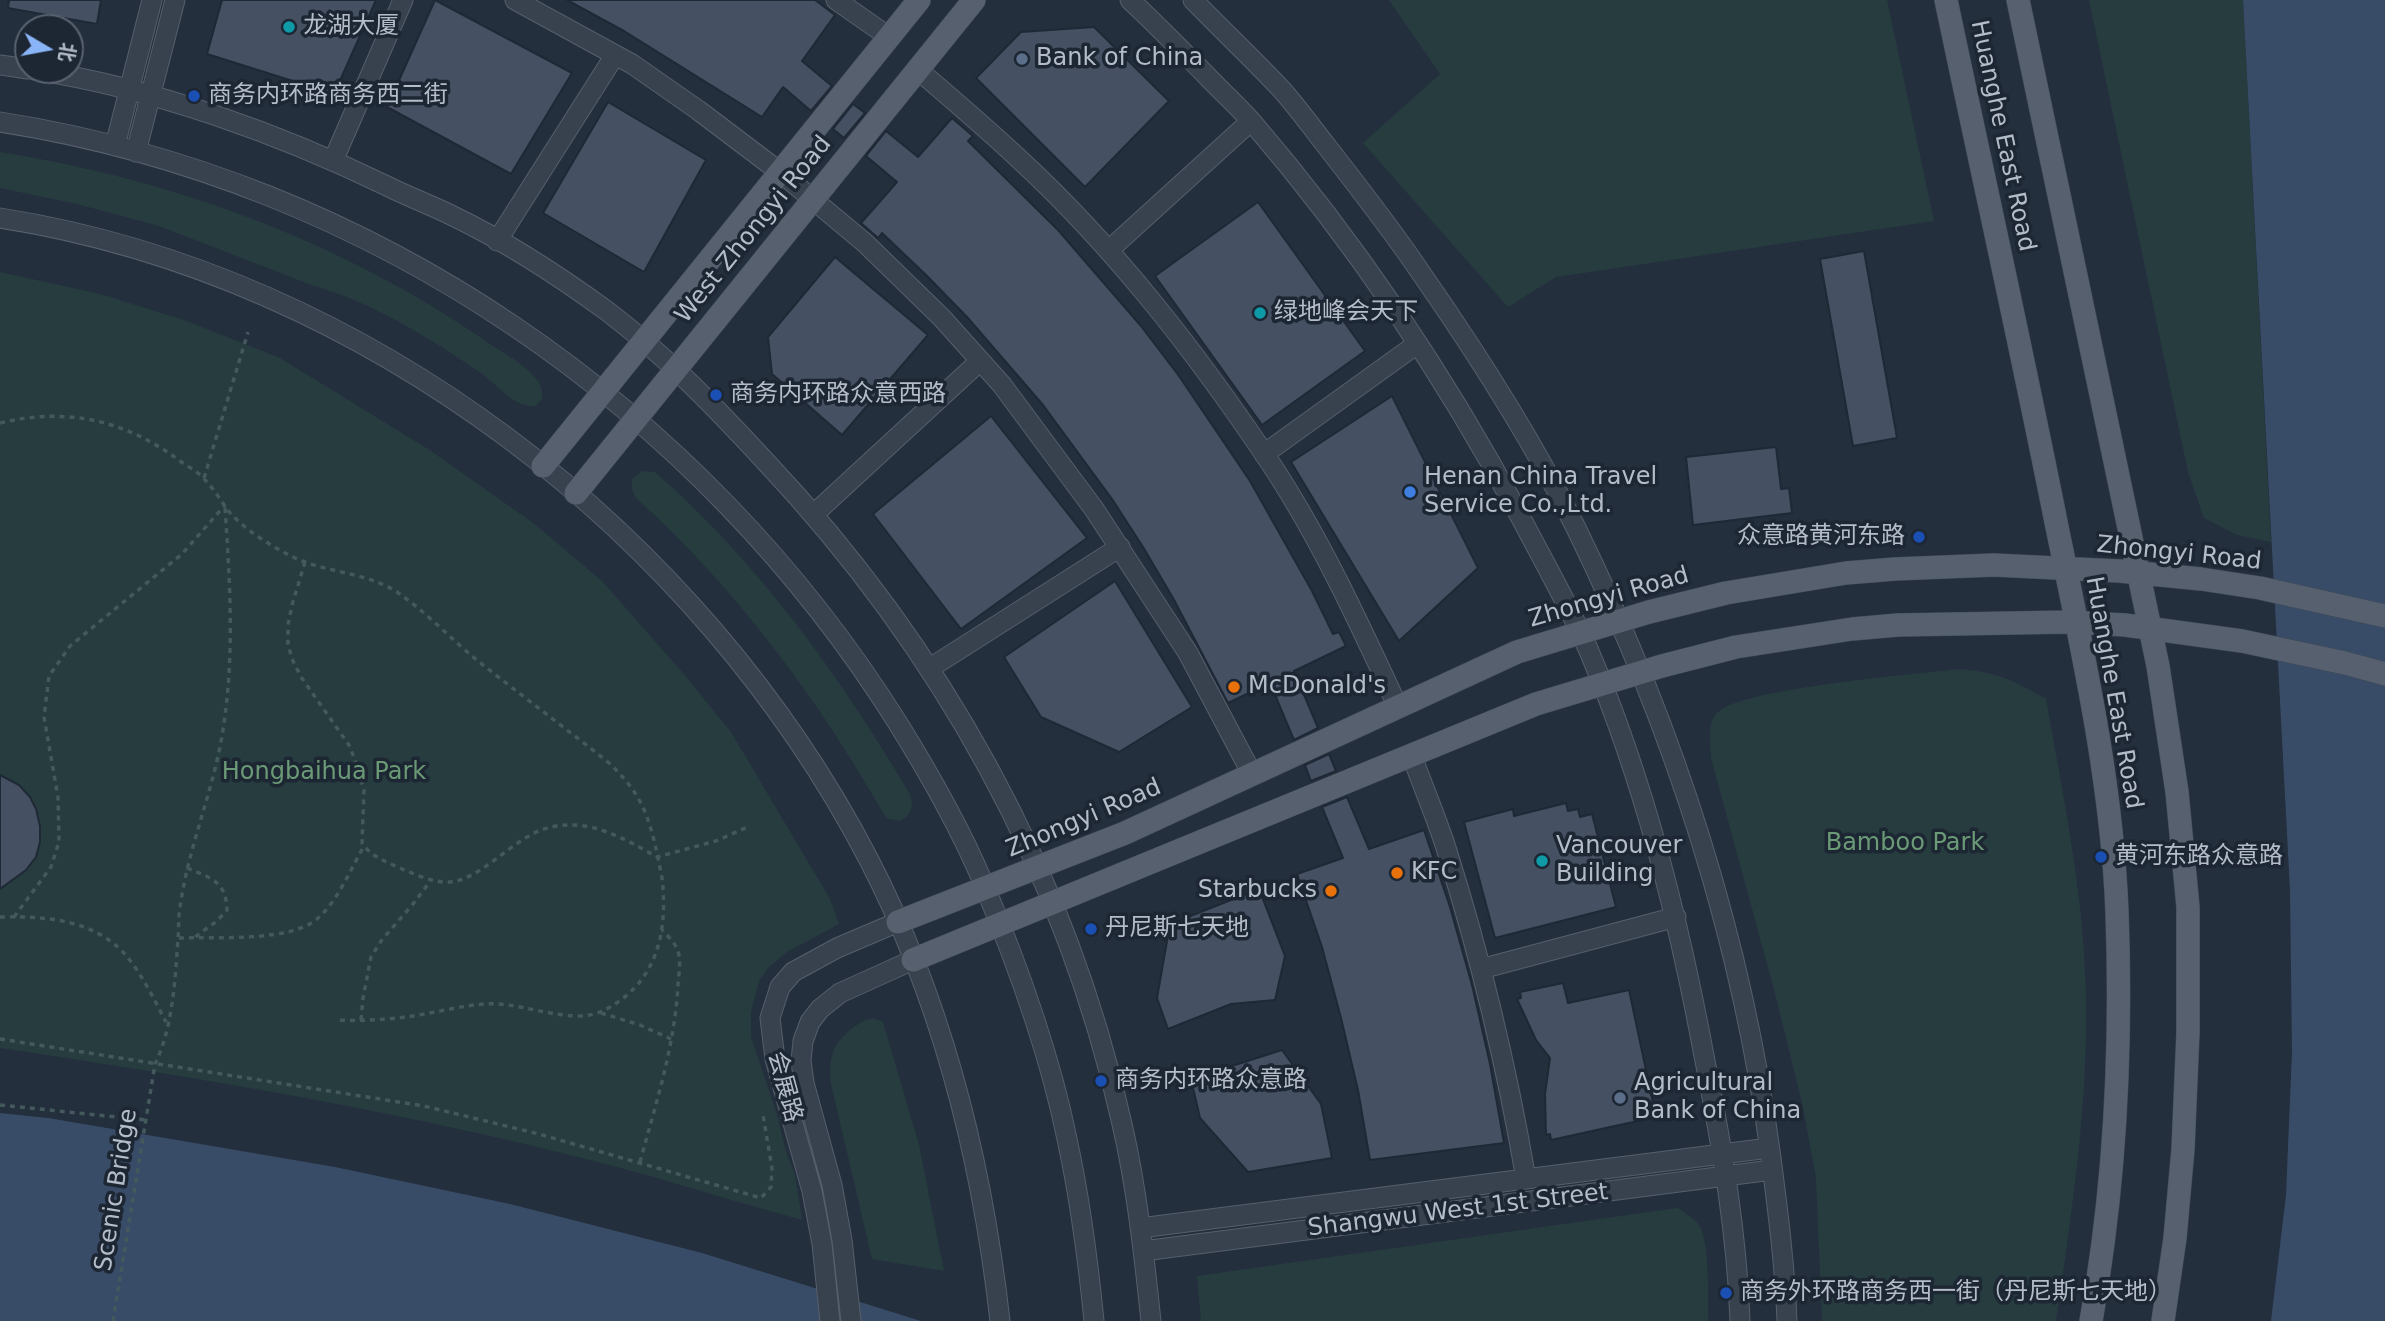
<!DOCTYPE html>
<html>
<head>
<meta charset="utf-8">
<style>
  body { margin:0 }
  #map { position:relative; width:2385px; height:1321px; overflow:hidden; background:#242f3e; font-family:"DejaVu Sans","Noto Sans SC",sans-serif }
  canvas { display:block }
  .north { position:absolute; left:14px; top:14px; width:70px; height:70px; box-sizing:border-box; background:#1d2633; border:2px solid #59626f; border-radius:50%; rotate:100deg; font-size:19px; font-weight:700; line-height:28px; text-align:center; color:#b4bcc9 }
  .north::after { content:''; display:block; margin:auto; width:24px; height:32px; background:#8ab4f8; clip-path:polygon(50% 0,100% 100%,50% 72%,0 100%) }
</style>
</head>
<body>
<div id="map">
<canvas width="2385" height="1321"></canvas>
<div class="north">北</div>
</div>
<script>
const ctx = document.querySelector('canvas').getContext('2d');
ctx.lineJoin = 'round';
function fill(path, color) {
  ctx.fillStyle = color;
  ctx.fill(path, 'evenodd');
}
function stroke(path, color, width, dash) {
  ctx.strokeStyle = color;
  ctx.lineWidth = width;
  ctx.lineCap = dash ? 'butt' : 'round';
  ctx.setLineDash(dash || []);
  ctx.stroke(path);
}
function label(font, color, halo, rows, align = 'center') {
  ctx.font = font + ' "DejaVu Sans","Noto Sans SC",sans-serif';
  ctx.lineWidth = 7;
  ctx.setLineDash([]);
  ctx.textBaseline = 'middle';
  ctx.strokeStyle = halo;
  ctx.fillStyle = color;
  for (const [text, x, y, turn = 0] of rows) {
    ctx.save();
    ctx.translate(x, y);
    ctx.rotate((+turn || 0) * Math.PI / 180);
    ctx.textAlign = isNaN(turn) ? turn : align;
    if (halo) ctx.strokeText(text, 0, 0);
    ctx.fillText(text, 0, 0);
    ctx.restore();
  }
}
fill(new Path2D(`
  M1389,0H1887L1934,221L1556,277L1508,307L1363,143L1440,74Z
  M2089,0H2243L2271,542L2237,535L2204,518L2188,472Z
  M0,152C175,180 344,242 490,344C507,356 547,375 542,399L535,406C516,409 496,384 481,373C433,340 370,301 314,286L159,226L77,204L0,188Z
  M0,272L100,294L184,320L280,358L428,449L532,522L602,581L682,672L731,732L830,899L839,924L787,952L768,968L759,981L751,1012V1037L778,1118L786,1152L795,1175L802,1220C722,1198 643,1172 562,1153C377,1107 188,1076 0,1048Z
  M643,471L655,472C759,563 841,677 911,796L912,807L907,817L899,821L886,818C819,700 737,589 636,498L632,490V479Z
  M1960,669C1997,672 2015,681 2046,699C2064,801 2086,904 2086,1009C2087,1114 2071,1218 2056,1321H1822L1816,1178L1803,1107L1773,986L1711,758C1711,743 1706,723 1718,712C1744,688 1917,674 1960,669Z
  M873,1018L883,1022L919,1145L944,1271L872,1259L831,1084C830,1073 829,1061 834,1050C840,1036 858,1021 873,1018Z
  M1677,1208C1685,1213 1693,1217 1699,1225C1710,1241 1708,1300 1708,1321H1201L1197,1276Z`), '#263c3f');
fill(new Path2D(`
  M2243,0H2385V1321H2271L2286,1195L2292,1052L2290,890Z
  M0,1113L48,1118L335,1167L510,1204L702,1253L921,1321H0Z`), '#394c67');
const building = new Path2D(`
  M9,0H101L97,24L8,8Z
  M222,0H376L334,94L207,54Z
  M435,0L572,73L511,174L387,107Z
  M567,0H815L835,15L802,61L832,86L811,111L783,87L762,117L624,31Z
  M1094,27L1169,101L1085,187L976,78L1021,32Z
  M608,102L706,160L644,272L543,213Z
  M853,104L865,113L844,138L833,129Z
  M952,118L973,136L968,141L1058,230L1141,326L1179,376L1250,481L1312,591L1333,634L1339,632L1346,646L1294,671L1318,728L1294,740L1270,683L1228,703L1173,598L1143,547L1112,499L1043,405L967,317L926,275L882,233L878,238L861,223L897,182L866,156L886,131L918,157Z
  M1258,202L1365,351L1262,425L1155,276Z
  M1864,251L1897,438L1853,446L1820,259Z
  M835,257L928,335L842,435L772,374L768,337Z
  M1392,396L1478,568L1399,641L1291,462Z
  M991,416L1087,538L961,629L873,514Z
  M1776,447L1781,489L1789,488L1792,513L1693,525L1686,457Z
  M1115,581L1192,707L1119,752L1041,717L1004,657Z
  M1329,754L1336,771L1311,781L1305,765Z
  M0,775L19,785L30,797L36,809L40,826V842L36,857L26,870L0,889Z
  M1347,797L1369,849L1424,830L1450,907L1472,985L1490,1064L1504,1143L1370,1160L1358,1090L1341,1018L1322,947L1297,874L1343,858L1322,807Z
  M1566,803L1568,811L1578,809L1580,817L1592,814L1616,907L1495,938L1464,822L1513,809L1514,816Z
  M1259,889L1285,956L1275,1000L1231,1004L1168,1029L1157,998L1170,924Z
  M1563,983L1568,1003L1629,990L1656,1117L1551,1140L1550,1134L1546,1135L1545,1094L1550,1058L1536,1040L1517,999L1521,998L1520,992Z
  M1282,1050L1321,1104L1332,1158L1248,1172L1200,1118L1191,1079Z`);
fill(building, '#455162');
stroke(building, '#1f2835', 2);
const minor = new Path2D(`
  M515,0L632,64L698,110L780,172L865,243L942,318L1002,385L1094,509L1188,653L1252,774
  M836,0L889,37
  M1130,0C1156,24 1180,49 1205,74C1220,90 1237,105 1252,122C1355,242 1446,378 1521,518C1544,562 1569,606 1589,651C1645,783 1679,921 1705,1061C1722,1146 1737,1234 1740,1321
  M1193,0C1222,30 1253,59 1282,90C1298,108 1313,129 1328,148C1360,189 1392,230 1421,273C1478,355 1532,439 1576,528C1673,726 1742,939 1771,1158C1778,1212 1785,1267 1787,1321
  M0,65L28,69
  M917,69C951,98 985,127 1017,157C1116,248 1199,356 1273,467C1322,542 1360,625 1398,707
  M35,70C153,88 280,134 387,186C409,197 431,205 453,216C507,242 559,276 607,311C665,355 716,408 765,461C941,648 1066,872 1122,1124C1137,1189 1144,1255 1151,1321
  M0,122C371,180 701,408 899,725C930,775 959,826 982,880C1017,963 1049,1050 1067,1139C1080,1199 1088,1260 1094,1321
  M115,146L152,0
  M136,152L175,0
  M333,161L403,0
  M0,218C365,275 700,534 869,860C943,1003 982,1161 1000,1321
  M497,241L615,55
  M1109,250L1251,121
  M1264,454L1417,344
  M814,514L980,361
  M930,668L1120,547
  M1412,756C1423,787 1437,819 1447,851C1481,959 1507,1068 1526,1179
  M1481,969L1676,917
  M1140,1228L1769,1148
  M1143,1251L1772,1170
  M830,1321L822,1244L812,1191L775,1059L770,1018L780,987L793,972L837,948L898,922
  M851,1321L842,1240L832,1185L804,1083L801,1061L803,1041L810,1022L820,1009L840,993L913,960`);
const major = new Path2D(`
  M1946,0C1983,176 2022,351 2057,527C2083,653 2112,782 2117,912C2122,1048 2115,1187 2091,1321
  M2018,0L2158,666L2177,792L2188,907V1032L2183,1149L2175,1238L2163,1321
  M543,466L919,0
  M576,493L974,0
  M898,922L1125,833L1517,652L1649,612L1726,593L1846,573L1895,569L1994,565L2119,571L2201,579L2260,588L2385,616
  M913,960L1536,704L1662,666L1736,647L1852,629L1898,625L2068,622L2125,625L2242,641L2345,663L2385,674`);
stroke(minor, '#565f6c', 21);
stroke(major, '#414a57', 24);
stroke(new Path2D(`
  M0,423C67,407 125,420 180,461C188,467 199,472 205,480C215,490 222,503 231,514C246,530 268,544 287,554C321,573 365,571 397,592C426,612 451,639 478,661C521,695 565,728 608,762C641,793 649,815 658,858C660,869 663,879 663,890C666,931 657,973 622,999C609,1009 596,1016 579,1016C547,1016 516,1002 484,1004C458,1006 431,1014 405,1017C382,1020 359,1021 336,1020
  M204,478L248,332
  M305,562L292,605L288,625V644L292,659L301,677L349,745L355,760L364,790L362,843C371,857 387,862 402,869C414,874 430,881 443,882C478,886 513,835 551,827C590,818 625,839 657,857L716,841L750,826
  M187,868C211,878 226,881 227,910L217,921L195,937
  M0,917C43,916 91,919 123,952C141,972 154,999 166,1022
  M14,917L51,867L59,842L58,797L44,717L49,676L70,646L182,554L225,505
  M179,938C213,937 291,942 317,919C338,901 350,870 364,846
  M601,1013L640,1025L671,1039
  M361,1020L363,998L371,957L381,941L413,904L432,879
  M0,1039L424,1106L539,1134L761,1198L771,1187L772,1168L763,1115
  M0,1105L146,1120
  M640,1162C656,1103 675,1045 678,984C679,973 681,961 678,951C675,943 668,936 662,930
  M113,1321L155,1064C173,1027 175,980 178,939C179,928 178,918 180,907C188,849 212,794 222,736C235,659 230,584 225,507`), '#44595c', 3.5, [5, 5]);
stroke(minor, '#38414e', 19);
stroke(major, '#56606e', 23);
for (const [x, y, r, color] of [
  [289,27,7,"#0f9aa8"],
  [1022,59,7,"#5c6f8a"],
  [194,96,7,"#1a4fb4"],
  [1260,313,7,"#0f9aa8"],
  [716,395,7,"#1a4fb4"],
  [1410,492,7,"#3f7fe0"],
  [1919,537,7,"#1a4fb4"],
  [1234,687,7,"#e8710a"],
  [2101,857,7,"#1a4fb4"],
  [1542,861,7,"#0f9aa8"],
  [1397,873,7,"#e8710a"],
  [1331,891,7,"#e8710a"],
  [1091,929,7,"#1a4fb4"],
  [1101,1081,7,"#1a4fb4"],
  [1620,1098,7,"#5c6f8a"],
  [1726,1293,7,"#1a4fb4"]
]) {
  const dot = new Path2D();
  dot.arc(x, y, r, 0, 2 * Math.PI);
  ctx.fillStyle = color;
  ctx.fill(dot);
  stroke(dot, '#1d2633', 2.5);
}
label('24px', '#b4bcc9', '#1d2633', [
  ["龙湖大厦",303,27],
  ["Bank of China",1036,59],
  ["商务内环路商务西二街",208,96],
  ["绿地峰会天下",1274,313],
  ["商务内环路众意西路",730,395],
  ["Henan China Travel",1424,478],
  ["Service Co.,Ltd.",1424,506],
  ["众意路黄河东路",1905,537,"right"],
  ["McDonald's",1248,687],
  ["Vancouver",1556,847],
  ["Building",1556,875],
  ["黄河东路众意路",2115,857],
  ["KFC",1411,873],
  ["Starbucks",1317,891,"right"],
  ["丹尼斯七天地",1105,929],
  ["商务内环路众意路",1115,1081],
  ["Agricultural",1634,1084],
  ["Bank of China",1634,1112],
  ["商务外环路商务西一街（丹尼斯七天地）",1740,1293]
], 'left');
label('24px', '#b4bcc9', '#1d2633', [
  ["Huanghe East Road",2002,136,78],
  ["West Zhongyi Road",754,230,-51],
  ["Zhongyi Road",2179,554,6],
  ["Zhongyi Road",1609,598,-16],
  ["Huanghe East Road",2113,693,80],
  ["Zhongyi Road",1084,819,-23],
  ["会展路",784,1087,75],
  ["Scenic Bridge",117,1190,-81],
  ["Shangwu West 1st Street",1458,1211,-7]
]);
label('24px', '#6b9a76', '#1d2633', [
  ["Hongbaihua Park",324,773],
  ["Bamboo Park",1905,844]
]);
</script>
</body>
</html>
